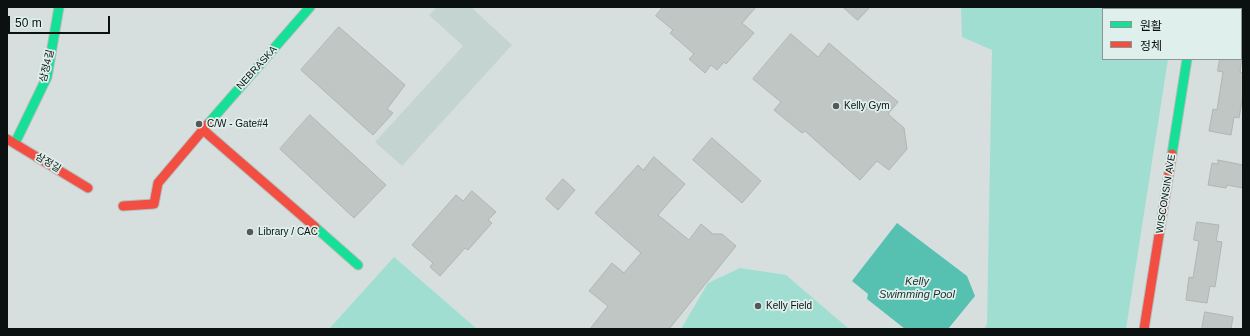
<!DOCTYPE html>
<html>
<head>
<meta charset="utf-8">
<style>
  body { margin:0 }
  #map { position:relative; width:1250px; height:336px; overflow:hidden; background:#d6dfdd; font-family:Helvetica,"Noto Sans KR",sans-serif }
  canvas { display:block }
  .frame { position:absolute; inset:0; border:8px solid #0b1110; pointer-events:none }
  .legend { position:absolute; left:1102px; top:8px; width:140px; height:52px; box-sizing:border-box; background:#dff0ec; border:1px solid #8a9794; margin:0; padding:5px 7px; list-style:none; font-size:12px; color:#0b1110 }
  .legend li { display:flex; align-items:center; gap:8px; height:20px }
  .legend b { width:20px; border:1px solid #8a9794 }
  .scale { position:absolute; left:8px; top:16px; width:102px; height:18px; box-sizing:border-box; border:2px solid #0b1110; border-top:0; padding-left:5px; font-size:12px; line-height:14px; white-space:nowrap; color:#0b1110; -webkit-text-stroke:3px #dff0ec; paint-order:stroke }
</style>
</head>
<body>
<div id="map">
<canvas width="1250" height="336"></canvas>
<div class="frame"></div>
<ul class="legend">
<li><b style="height:5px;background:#16e098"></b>원활</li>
<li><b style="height:5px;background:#f24e42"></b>정체</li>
</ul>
<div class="scale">50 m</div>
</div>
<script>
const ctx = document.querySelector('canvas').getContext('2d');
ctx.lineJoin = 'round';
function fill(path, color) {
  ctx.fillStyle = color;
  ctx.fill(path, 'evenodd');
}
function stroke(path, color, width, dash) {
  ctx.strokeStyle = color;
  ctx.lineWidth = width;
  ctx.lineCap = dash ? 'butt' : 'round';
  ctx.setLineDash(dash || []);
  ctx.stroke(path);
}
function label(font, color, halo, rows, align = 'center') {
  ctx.font = font + ' Helvetica,"Noto Sans KR",sans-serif';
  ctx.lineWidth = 3.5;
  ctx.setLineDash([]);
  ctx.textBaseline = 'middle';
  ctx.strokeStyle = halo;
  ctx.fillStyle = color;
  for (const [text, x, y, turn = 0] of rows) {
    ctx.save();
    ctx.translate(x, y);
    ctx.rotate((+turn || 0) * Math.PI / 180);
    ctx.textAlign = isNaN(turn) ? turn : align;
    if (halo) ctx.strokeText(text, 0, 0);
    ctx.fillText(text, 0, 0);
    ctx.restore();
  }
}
fill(new Path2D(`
  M437,7H471L512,45L402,166L375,142L463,46L429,15Z`), '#c4d5d1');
fill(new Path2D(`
  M961,7H1177L1176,9H1103V59H1168L1126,329H984L987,324L992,50L962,37Z
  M394,257L477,329H329Z
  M740,268L786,275L849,329H681L708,283Z`), '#a1ded2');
fill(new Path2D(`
  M897,223L967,276L975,296L948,329H905L867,299L868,294L852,281Z`), '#56c1b1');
const building = new Path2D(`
  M663,7H756L742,23L754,33L726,64L724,62L717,70L711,65L705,73L689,59L694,54L670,33L673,30L656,16Z
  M843,7H870L858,20Z
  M339,27L405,85L387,109L393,113L373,135L301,70Z
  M791,34L818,57L829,43L898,102L888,114L904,128L907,149L889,170L877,161L860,180L805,131L802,133L774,110L781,102L753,79Z
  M1220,59H1242L1240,72L1243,73V95L1239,118L1234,117L1231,135L1209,131L1213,109L1217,110L1223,72L1218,71Z
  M310,115L386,185L354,218L280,149Z
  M712,138L761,181L742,203L693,160Z
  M654,157L685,184L658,215L689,240L701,224L713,234H722L736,246L669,329H590L608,306L589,291L612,263L624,273L641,253L595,213L638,165L643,170Z
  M1218,160L1243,165V188L1227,185L1226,188L1208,185L1212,163L1218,164Z
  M563,179L575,190L558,210L546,199Z
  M472,191L496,212L488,220L492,223L468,250L465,248L440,276L430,267L433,263L412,245L456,195L463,201Z
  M1197,222L1219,225L1216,241L1222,242L1215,287L1210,286L1207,303L1186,300L1189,277L1193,278L1199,241L1194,240Z
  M1205,312L1233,317L1231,329H1202Z`);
fill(building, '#bfc6c4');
stroke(building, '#aeb5b4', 1);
const street = new Path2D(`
  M1195,9L1196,7`);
const fast = new Path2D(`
  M208,124L310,7
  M15,143L47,77L59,7
  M1172,154L1187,59
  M315,227L358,265`);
const jam = new Path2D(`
  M202,129L315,227
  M7,139L88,188
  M123,206L154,204L158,183L208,124
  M1144,329L1172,154`);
stroke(street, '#b6bdbb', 15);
stroke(fast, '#b6bdbb', 11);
stroke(jam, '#b6bdbb', 11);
stroke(street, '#f9fafa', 13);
stroke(fast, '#16e098', 9);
stroke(jam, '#f24e42', 9);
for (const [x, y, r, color] of [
  [836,106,4,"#525958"],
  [199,124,4,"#525958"],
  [250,232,4,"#525958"],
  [758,306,4,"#525958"]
]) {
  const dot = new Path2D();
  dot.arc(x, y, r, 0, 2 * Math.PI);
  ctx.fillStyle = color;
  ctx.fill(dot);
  stroke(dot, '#dff0ec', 1.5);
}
label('10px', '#0b1110', '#dff0ec', [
  ["삼정4길",47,66,-76],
  ["NEBRASKA",257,68,-48],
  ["삼정길",48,163,31],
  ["WISCONSIN AVE",1166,194,-81]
]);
label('10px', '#0b1110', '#dff0ec', [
  ["Kelly Gym",844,106],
  ["C/W - Gate#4",207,124],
  ["Library / CAC",258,232],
  ["Kelly Field",766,306]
], 'left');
label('italic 11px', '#192f2b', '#dff0ec', [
  ["Kelly",917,282],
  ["Swimming Pool",917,295]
]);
</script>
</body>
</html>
